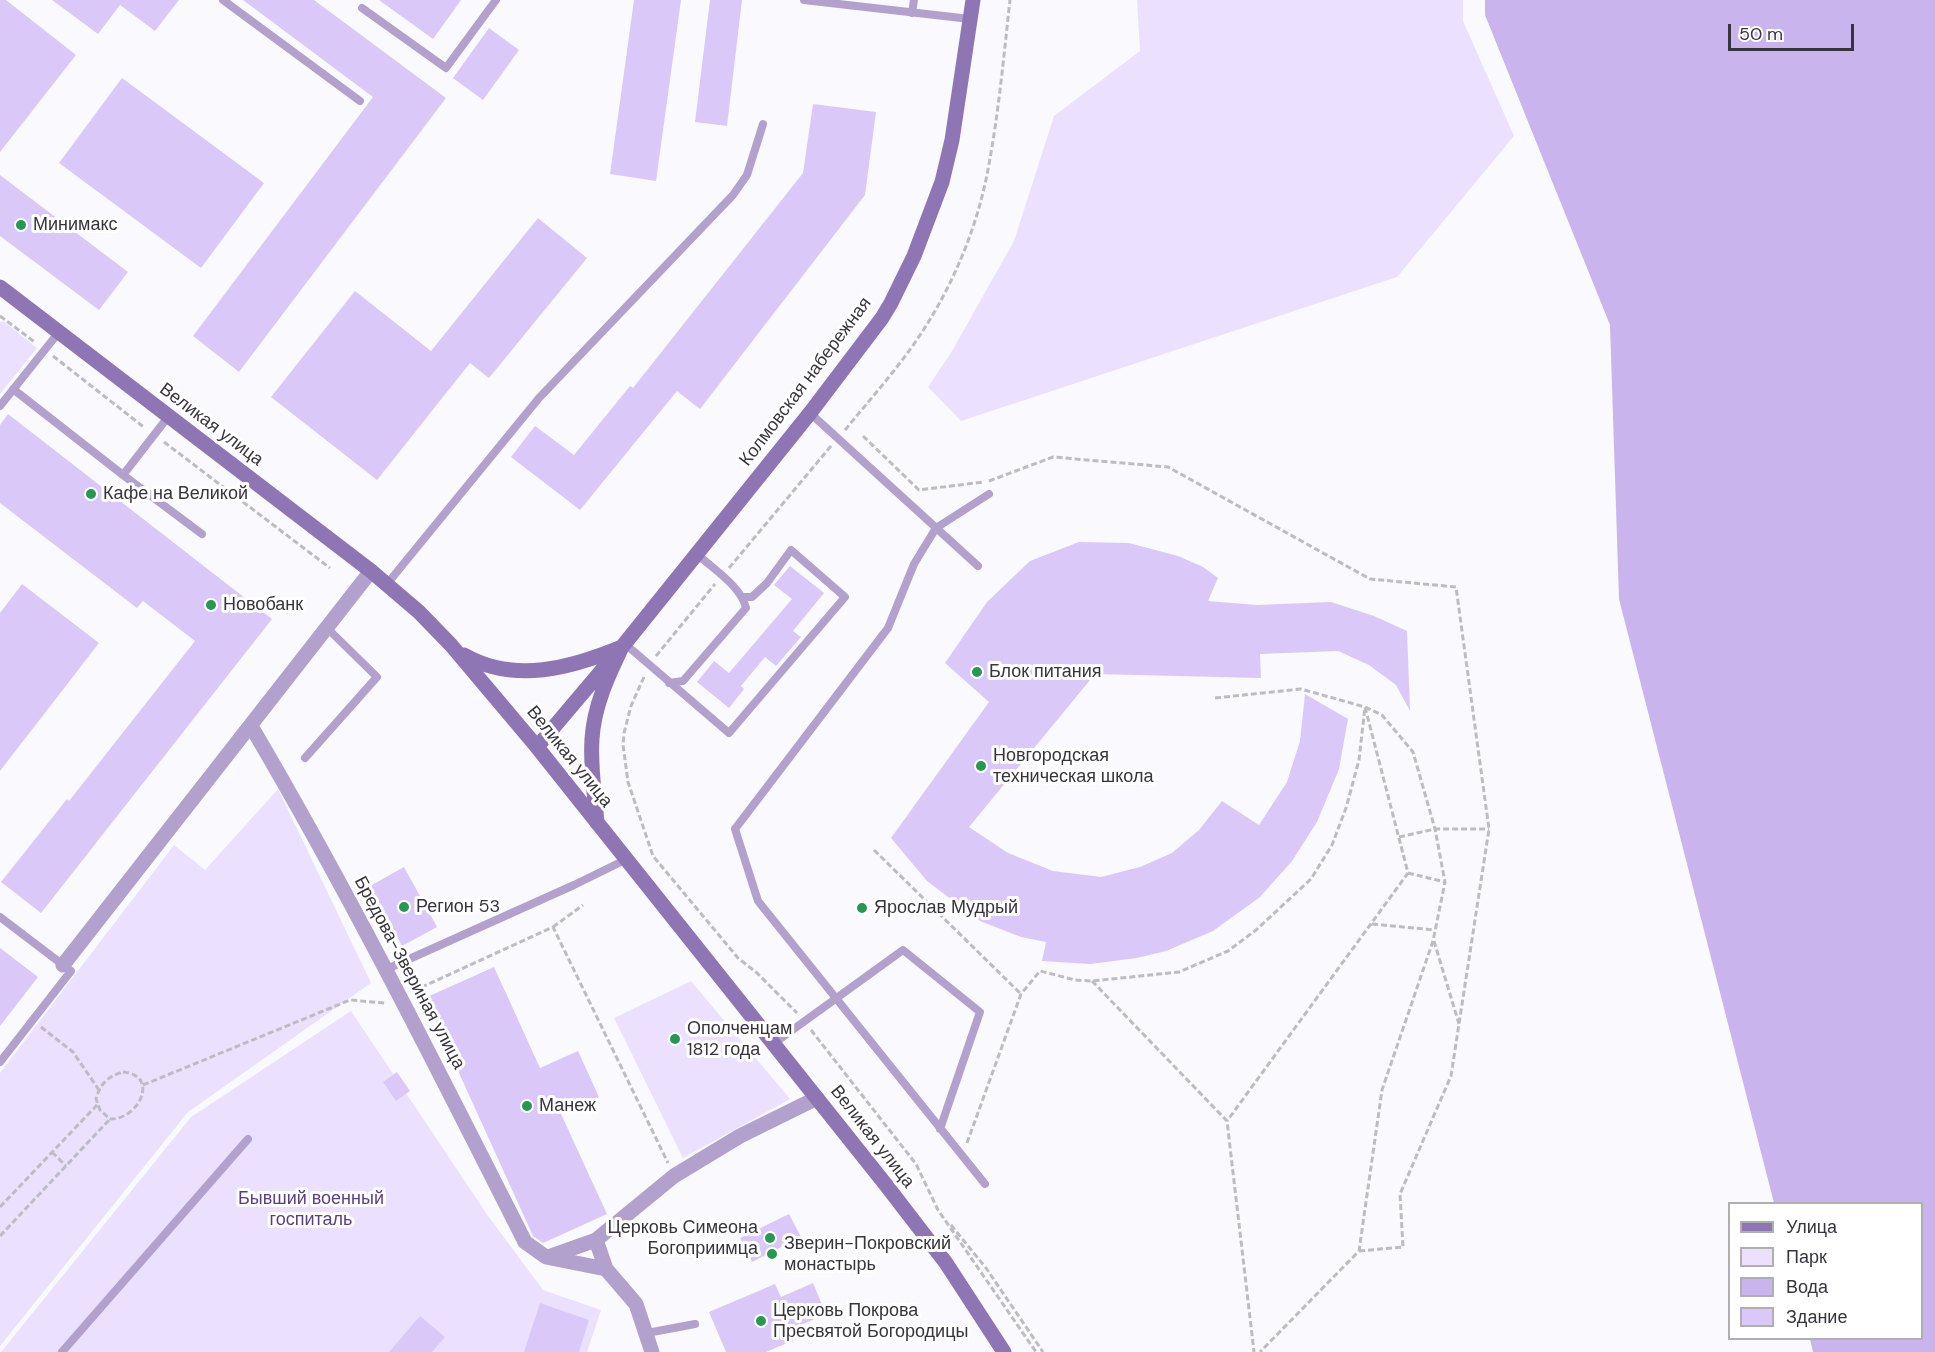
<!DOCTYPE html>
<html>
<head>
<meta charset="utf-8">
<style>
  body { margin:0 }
  #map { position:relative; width:1935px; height:1352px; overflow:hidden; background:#faf9fd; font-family:"DM Sans",sans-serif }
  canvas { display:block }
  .legend { position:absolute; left:1728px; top:1202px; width:195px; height:138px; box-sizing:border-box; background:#fff; border:2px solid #afaeb1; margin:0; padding:8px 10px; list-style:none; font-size:18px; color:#37343c }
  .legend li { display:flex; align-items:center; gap:12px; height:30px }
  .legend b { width:30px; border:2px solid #afaeb1 }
  .scale { position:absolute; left:1728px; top:24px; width:126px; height:27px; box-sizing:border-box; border:3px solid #37343c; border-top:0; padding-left:8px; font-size:18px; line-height:21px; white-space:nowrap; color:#37343c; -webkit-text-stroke:4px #fff; paint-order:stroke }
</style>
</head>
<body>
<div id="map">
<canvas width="1935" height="1352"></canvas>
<ul class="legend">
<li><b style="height:8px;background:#8e75b4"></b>Улица</li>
<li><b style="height:16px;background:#ebe1fe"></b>Парк</li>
<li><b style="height:16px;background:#cab4ee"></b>Вода</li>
<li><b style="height:16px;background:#dac9f8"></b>Здание</li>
</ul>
<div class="scale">50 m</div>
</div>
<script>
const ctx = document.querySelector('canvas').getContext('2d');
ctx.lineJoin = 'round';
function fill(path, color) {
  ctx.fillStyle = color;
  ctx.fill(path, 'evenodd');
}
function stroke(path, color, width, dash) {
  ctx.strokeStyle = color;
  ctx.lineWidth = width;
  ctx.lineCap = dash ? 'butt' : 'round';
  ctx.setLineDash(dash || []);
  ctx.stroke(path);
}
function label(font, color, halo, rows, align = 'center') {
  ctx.font = font + ' "DM Sans",sans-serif';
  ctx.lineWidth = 6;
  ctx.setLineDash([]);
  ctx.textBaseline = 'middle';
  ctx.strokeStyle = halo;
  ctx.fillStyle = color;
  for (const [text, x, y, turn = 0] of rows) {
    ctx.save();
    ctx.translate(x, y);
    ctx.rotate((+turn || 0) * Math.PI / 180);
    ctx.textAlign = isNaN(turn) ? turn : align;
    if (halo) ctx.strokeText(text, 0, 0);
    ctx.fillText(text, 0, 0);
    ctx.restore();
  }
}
fill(new Path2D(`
  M1137,0H1463V21L1514,136L1397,277L961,421L928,387L952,351L1014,241L1054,116L1140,51Z
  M3,321L37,348L0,394V322Z
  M278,789L371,983L188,1112L0,1346V1073L174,845L205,870Z
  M691,981L790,1099L683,1158L614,1018Z
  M351,1011L488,1216L543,1290L601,1310L587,1352H1L191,1117Z`), '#ebe1fe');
fill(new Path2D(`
  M1485,0H1935V1352H1813L1810,1339L1922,1338V1204L1774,1203L1619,599L1610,325L1485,15Z`), '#cab4ee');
fill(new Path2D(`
  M0,0H6L76,55L0,152Z
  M52,0H179L155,31L120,5L98,34Z
  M243,0H314L446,98L239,372L193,336L373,97Z
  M379,0H461L433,39Z
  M634,0H681L656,181L610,174Z
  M710,0H742L727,126L695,122Z
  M489,28L519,50L483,100L453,78Z
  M122,78L264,183L201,268L59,163Z
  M813,104L876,112L865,195L700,409L677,391L580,510L511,457L535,426L574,455L630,386L633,388L803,173Z
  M0,175L128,272L99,310L0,236Z
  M538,218L587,258L489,378L470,363L377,480L271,397L355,291L431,351Z
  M8,414L272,619L41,913L1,882L67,799L69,801L195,641L143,601L137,608L0,503V425Z
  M1079,542L1129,543L1178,556L1203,567L1218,578L1208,601L1257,605L1331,602L1374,616L1407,631L1410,711L1396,685L1369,665L1338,651L1260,654L1261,678L1095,674L969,827L1008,853L1053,871L1101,877L1140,867L1172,853L1199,830L1222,801L1259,825L1287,782L1300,741L1305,694L1348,719L1339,769L1317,822L1292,861L1260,897L1213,931L1166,951L1137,958L1090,964L1042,961L1046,942L1021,937L980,921L927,881L891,838L989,702L945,663L987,602L1030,561Z
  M790,566L824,593L793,631L801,637L776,666L765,657L741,686L744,689L729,708L697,682L714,661L729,673L792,599L774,585Z
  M22,584L99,643L0,771V613Z
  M404,867L437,927L402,946L370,886Z
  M0,948L38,977L0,1026Z
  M494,967L540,1068L578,1051L599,1097L561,1114L607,1214L543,1243L533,1236L425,998Z
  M397,1072L410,1091L396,1101L383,1082Z
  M789,1214L801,1237L752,1262L740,1238Z
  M813,1283L826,1314L794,1328L799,1338L766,1352H726L709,1312L775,1284L781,1297Z
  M540,1303L589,1320L579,1352H524Z
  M420,1316L445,1337L432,1352H389Z`), '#dac9f8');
stroke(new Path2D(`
  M0,316L36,343
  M53,356L145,428
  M845,430C872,397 901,365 924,329C956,279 979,222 989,164C999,110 1004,54 1010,0
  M863,436L919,490L983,482
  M164,442L330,568
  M989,481L1053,457L1168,467L1370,579L1456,587L1489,829L1451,1076L1400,1194L1403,1247L1359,1251
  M729,568L831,446
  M656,656L715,584
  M644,677L631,706L624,733L623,745L628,782L653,856L738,958L757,973L797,1013
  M1215,698L1301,689L1365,707L1408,873L1227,1121
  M1399,837L1435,829H1489
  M874,850L1021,994
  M1408,873L1445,882
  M1372,924L1435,930
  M553,927L583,905
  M1434,941L1459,1024
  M1092,981L1227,1121L1254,1352
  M413,991L553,927L668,1163
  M41,1027L73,1052L99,1090
  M811,1030L916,1164L938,1210L1036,1352
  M123,1072C160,1075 139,1120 110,1119L100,1110L96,1099C100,1084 108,1076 123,1072Z
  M143,1085L350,1000L385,1003
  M967,1143L1021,994L1040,971L1075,980L1092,981L1179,972L1228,951L1256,930L1311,879L1332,845L1346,808L1359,760L1365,707L1382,715L1413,752L1435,829L1445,882L1433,941L1382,1090L1359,1251L1260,1352
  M52,1152L66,1166
  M0,1207L97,1105
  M951,1225L986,1268L1043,1352
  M0,1236L110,1119`), '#bdbcc1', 3, [6, 3]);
stroke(new Path2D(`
  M223,0L360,101
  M804,0L970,19
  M362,8L446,68L496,0
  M912,13L914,0
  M13,389L123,475L168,417
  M0,406L59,332
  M810,413L978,566
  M123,475L202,534
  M387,584L539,398L733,195L747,175L763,124
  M624,643L729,733L845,597L791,550L767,583L752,597H743
  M669,683L683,681L746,608C741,586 713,569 697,554
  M305,758L377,677L327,628
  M0,917L71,971L0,1062
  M387,969L574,885L627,859
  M773,1044L903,950L980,1012L940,1129
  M985,1184L758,901L735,829L888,628L914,564L936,528L989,494
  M647,1333L695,1324
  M62,1352L248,1139`), '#b1a1cc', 8);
stroke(new Path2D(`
  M251,726C350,894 437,1068 525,1242L546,1257L606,1269
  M63,965L371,571
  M596,1240L606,1269L636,1304L652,1352
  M548,1257L596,1240L674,1176L740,1136L817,1098`), '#b1a1cc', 15);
stroke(new Path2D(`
  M0,287L371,571L419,612L451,645L537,747L886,1185L946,1263L1004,1352
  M464,655C515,684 571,668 622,647
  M537,747L608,663
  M597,823C595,796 590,767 592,739C594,706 608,676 622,647L810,413L882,318L891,303L914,256L942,182L952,140L973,0`), '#8e75b4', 15);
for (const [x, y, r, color] of [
  [21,225,6,"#269852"],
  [91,494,6,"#269852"],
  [211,605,6,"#269852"],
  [977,672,6,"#269852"],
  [981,766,6,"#269852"],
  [404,907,6,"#269852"],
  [862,908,6,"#269852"],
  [675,1039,6,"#269852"],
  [527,1106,6,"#269852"],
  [770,1238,6,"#269852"],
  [772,1254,6,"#269852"],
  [761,1321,6,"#269852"]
]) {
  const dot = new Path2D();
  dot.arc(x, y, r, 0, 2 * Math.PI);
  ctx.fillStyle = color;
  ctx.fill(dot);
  stroke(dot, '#fff', 2);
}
label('18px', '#37343c', '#fff', [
  ["Минимакс",33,225],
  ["Кафе на Великой",103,494],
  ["Новобанк",223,605],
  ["Блок питания",989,672],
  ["Новгородская",993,756],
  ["техническая школа",993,777],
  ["Регион 53",416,907],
  ["Ярослав Мудрый",874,908],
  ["Ополченцам",687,1029],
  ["1812 года",687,1050],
  ["Манеж",539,1106],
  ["Церковь Симеона",758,1228,"right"],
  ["Богоприимца",758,1249,"right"],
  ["Зверин-Покровский",784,1244],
  ["монастырь",784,1265],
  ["Церковь Покрова",773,1311],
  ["Пресвятой Богородицы",773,1332]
], 'left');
label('18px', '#37343c', '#fff', [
  ["Колмовская набережная",806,382,-53],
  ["Великая улица",211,425,37],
  ["Великая улица",569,757,51],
  ["Бредова-Звериная улица",409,973,62],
  ["Великая улица",872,1137,52]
]);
label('18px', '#5c3f83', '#fff', [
  ["Бывший военный",311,1199],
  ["госпиталь",311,1220]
]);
</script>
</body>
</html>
